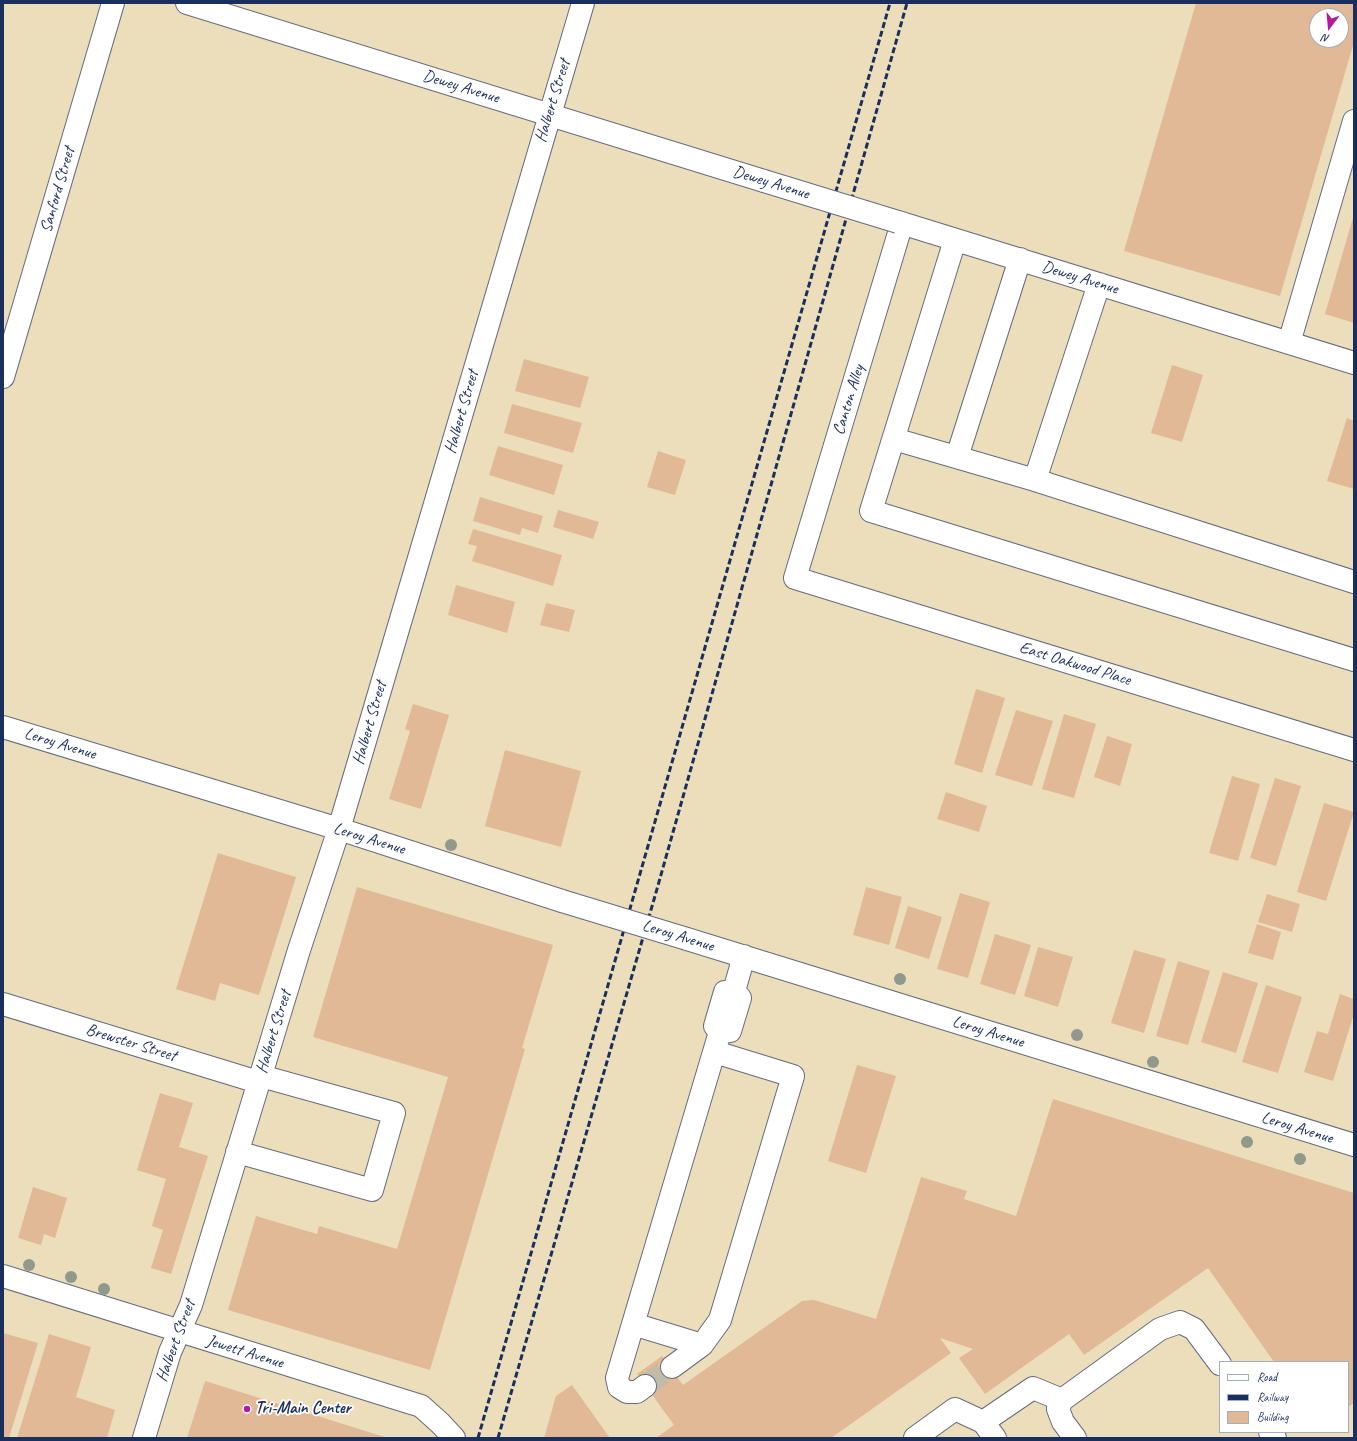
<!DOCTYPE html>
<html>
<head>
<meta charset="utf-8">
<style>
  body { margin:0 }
  #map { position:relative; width:1357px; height:1441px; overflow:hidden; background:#ecdeba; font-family:Caveat,sans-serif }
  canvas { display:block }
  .frame { position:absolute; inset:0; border:4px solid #1b2f5e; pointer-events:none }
  .legend { position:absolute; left:1219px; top:1361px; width:130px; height:72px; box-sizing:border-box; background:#fff; border:1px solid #a4acbf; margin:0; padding:5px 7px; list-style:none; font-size:12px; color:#1b2f5e }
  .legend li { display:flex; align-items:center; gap:8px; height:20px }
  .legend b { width:20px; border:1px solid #a4acbf }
  .north { position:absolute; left:1309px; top:8px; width:40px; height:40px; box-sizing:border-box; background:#fff; border:1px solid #a4acbf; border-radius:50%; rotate:196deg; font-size:11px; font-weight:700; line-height:16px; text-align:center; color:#1b2f5e }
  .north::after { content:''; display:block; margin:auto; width:14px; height:18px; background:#b5179e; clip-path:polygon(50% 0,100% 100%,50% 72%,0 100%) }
</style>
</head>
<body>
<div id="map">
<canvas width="1357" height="1441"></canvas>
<div class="frame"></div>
<ul class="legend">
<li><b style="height:5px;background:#fff"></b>Road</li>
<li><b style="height:5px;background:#1b2f5e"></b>Railway</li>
<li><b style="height:11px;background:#e1b997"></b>Building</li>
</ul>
<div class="north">N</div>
</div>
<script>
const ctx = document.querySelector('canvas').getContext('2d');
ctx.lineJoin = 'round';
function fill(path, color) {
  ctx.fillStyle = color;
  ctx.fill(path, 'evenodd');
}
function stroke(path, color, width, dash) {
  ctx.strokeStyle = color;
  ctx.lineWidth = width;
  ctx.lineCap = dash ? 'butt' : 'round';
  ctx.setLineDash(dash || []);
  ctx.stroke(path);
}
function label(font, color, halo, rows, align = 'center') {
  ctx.font = font + ' Caveat,sans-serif';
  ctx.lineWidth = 3.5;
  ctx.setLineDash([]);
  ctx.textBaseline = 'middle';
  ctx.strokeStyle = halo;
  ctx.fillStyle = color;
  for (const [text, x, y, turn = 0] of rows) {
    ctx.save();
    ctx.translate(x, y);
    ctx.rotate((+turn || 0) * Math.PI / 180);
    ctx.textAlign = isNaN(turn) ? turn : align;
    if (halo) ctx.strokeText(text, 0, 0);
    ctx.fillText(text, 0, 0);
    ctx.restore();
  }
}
fill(new Path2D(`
  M1196,3H1354V42L1280,296L1124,251ZM1317,16H1341V40H1317Z
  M1354,214V323L1325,314Z
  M524,359L589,377L580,408L515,391Z
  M1172,365L1203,375L1182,442L1151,433Z
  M512,404L582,423L573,453L504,433Z
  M1347,418L1354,421V489L1327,481Z
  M498,446L563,465L554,495L489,475Z
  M658,451L686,460L675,495L647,487Z
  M480,497L543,516L538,533L522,528L520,535L473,521Z
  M558,510L599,522L593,539L553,527Z
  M473,529L562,555L553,586L472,561L477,546L468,544Z
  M456,585L515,602L507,633L448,615Z
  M546,603L575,610L569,632L540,625Z
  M976,689L1005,698L982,773L954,764Z
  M413,704L449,715L421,809L389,799L410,731L405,729Z
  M1016,710L1053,721L1032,786L995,775Z
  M1064,714L1096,724L1074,798L1042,789Z
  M1107,736L1132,744L1120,786L1094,777Z
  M505,750L581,771L561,847L485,826Z
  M1232,776L1260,784L1238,861L1209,853Z
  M1275,778L1301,786L1276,866L1250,858Z
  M946,792L987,806L979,832L937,819Z
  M1324,803L1354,812L1326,901L1297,892Z
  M218,853L296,877L259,995L220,983L215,1001L176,989Z
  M357,887L553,945L522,1048L525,1049L430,1370L228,1310L256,1216L317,1234L319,1226L397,1249L448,1077L313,1037Z
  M866,887L902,897L889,945L853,935Z
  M960,893L990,902L968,978L937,969Z
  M1267,894L1300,904L1292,932L1258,922Z
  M908,906L942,917L929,959L895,948Z
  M1257,924L1281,932L1273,960L1248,953Z
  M995,934L1031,945L1015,995L980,984Z
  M1038,947L1073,957L1058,1007L1024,996Z
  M1134,950L1166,959L1144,1033L1111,1023Z
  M1178,961L1210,971L1188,1045L1156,1036Z
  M1223,972L1258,983L1236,1053L1201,1042Z
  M1266,985L1302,997L1278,1073L1242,1062Z
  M1340,994L1354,999V1014L1333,1081L1304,1072L1317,1031L1328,1034Z
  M857,1065L896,1076L866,1173L828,1161Z
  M160,1093L193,1103L179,1147L208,1156L171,1274L151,1268L163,1230L152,1226L166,1179L137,1170Z
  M1053,1099L1354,1193V1403L1348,1407V1362H1274L1208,1268L1084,1355L1069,1334L985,1394L959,1358L973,1349L940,1338L951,1353L831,1438H656L674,1425L637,1374L662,1356L683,1385L802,1301L814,1300L876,1319L921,1177L967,1191L964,1199L1016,1216Z
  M33,1187L67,1198L55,1238L44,1234L41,1245L18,1238Z
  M3,1333L38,1343L9,1438H3Z
  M49,1334L91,1347L76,1397L115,1410L107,1438H17Z
  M205,1381L388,1438H187Z
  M572,1385L610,1438H544L556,1396Z`), '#e1b997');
stroke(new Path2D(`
  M645,1386L672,1367`), '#c2bba8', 22, [22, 11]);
const minor = new Path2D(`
  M187,3L764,181
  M898,222L1354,363
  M902,223L795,578L1354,750
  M955,240L871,511L1354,660
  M1289,343L1354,121
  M3,377L113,3
  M894,439L1035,480L1354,582
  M957,457L1020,259
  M1035,480L1099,284
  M3,727L339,829L562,901
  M687,939L1354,1145
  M734,991L744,956
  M3,1004L258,1082
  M720,1032L730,1031L740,998L734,991
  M720,1032L715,1026L725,992L734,991
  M237,1152L372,1190L394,1113L261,1076
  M3,1276L421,1406L440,1423L454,1438
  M633,1324L702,1345
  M672,1367L702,1345L720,1320L793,1076L715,1052
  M645,1386L637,1392H627L619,1387L617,1378L720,1032
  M1270,1432L1275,1438
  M144,1438L170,1352L191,1305L299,950L339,829L583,3
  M915,1438L955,1409L983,1422
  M995,1438L983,1422L1033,1388L1062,1400
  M1075,1438L1063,1422L1058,1409L1062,1400L1160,1329L1180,1322L1194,1329L1220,1364`);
stroke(minor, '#646c7e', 24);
stroke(minor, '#fff', 22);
stroke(new Path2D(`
  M478,1438L890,3
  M498,1438L655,896L907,3`), '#1b2f5e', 3, [6, 3]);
const minorBridge = new Path2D(`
  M764,181L898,222
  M562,901L687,939`);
stroke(minorBridge, '#646c7e', 24, []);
stroke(minorBridge, '#fff', 22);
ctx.fillStyle = '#90998c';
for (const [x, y] of [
  [451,845],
  [900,979],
  [1077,1035],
  [1153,1062],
  [1247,1142],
  [1300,1159],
  [29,1265],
  [71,1277],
  [104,1289]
]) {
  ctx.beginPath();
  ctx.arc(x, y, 6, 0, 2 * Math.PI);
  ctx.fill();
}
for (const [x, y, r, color] of [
  [247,1409,4,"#b5179e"]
]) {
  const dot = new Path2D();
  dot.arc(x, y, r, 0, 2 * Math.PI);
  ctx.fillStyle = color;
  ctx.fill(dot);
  stroke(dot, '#fff', 1.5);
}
label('17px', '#1b2f5e', '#fff', [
  ["Dewey Avenue",461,87,17],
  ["Halbert Street",553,101,-73],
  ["Dewey Avenue",771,183,17],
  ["Sanford Street",58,190,-74],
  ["Dewey Avenue",1080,278,17],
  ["Canton Alley",849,400,-73],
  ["Halbert Street",462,412,-74],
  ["East Oakwood Place",1075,664,17],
  ["Halbert Street",370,723,-74],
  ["Leroy Avenue",60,744,17],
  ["Leroy Avenue",369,839,17],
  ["Leroy Avenue",678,936,17],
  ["Halbert Street",274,1032,-73],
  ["Leroy Avenue",988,1032,17],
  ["Brewster Street",131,1043,17],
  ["Leroy Avenue",1297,1128,17],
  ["Halbert Street",176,1341,-70],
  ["Jewett Avenue",245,1352,17]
]);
label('bold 17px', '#1b2f5e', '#fff', [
  ["Tri-Main Center",255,1409]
], 'left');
</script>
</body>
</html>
